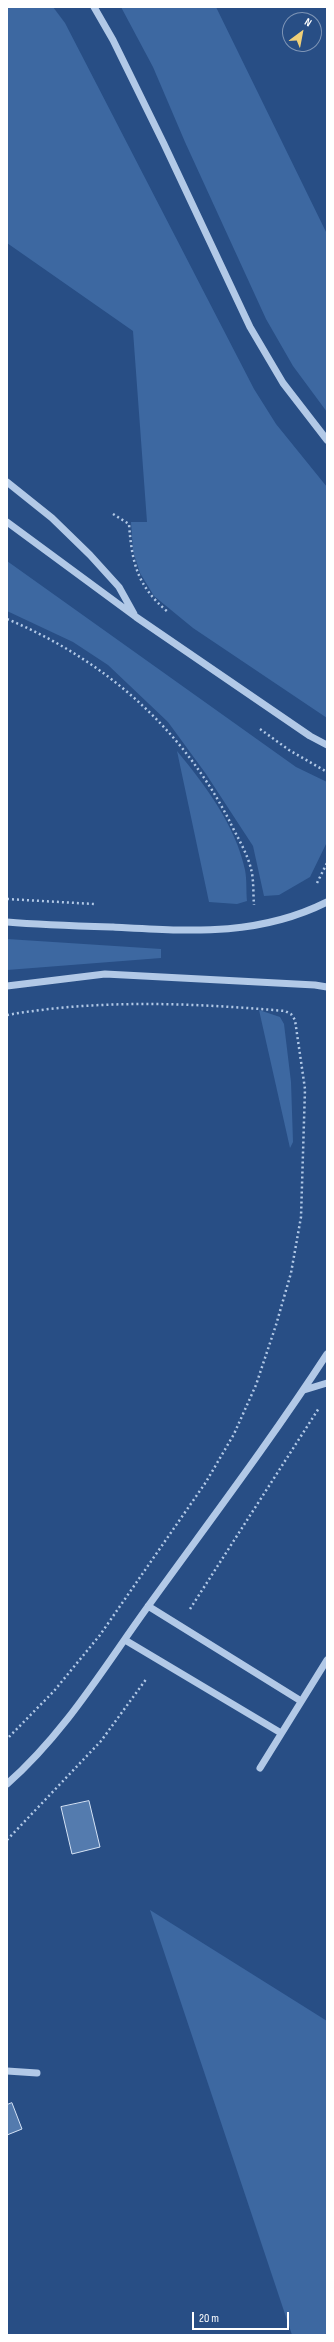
<!DOCTYPE html>
<html>
<head>
<meta charset="utf-8">
<style>
  body { margin:0 }
  #map { position:relative; width:334px; height:2342px; overflow:hidden; background:#284e85; font-family:"Sofia Sans Condensed",sans-serif }
  canvas { display:block }
  .frame { position:absolute; inset:0; border:8px solid #fff; pointer-events:none }
  .north { position:absolute; left:282px; top:12px; width:40px; height:40px; box-sizing:border-box; background:#284e85; border:1px solid #7e95b6; border-radius:50%; rotate:32deg; font-size:11px; font-weight:700; line-height:16px; text-align:center; color:#fff }
  .north::after { content:''; display:block; margin:auto; width:14px; height:18px; background:#efcf78; clip-path:polygon(50% 0,100% 100%,50% 72%,0 100%) }
  .scale { position:absolute; left:192px; top:2312px; width:97px; height:18px; box-sizing:border-box; border:2px solid #fff; border-top:0; padding-left:5px; font-size:12px; line-height:14px; white-space:nowrap; color:#fff; -webkit-text-stroke:3px #284e85; paint-order:stroke }
</style>
</head>
<body>
<div id="map">
<canvas width="334" height="2342"></canvas>
<div class="frame"></div>
<div class="north">N</div>
<div class="scale">20 m</div>
</div>
<script>
const ctx = document.querySelector('canvas').getContext('2d');
ctx.lineJoin = 'round';
function fill(path, color) {
  ctx.fillStyle = color;
  ctx.fill(path, 'evenodd');
}
function stroke(path, color, width, dash) {
  ctx.strokeStyle = color;
  ctx.lineWidth = width;
  ctx.lineCap = dash ? 'butt' : 'round';
  ctx.setLineDash(dash || []);
  ctx.stroke(path);
}
fill(new Path2D(`
  M7,7H53L65,23L254,389L276,424L327,487V718L193,628L154,596L140,573L133,551L131,522H147L133,331L7,243Z
  M121,7H216L327,234V412L293,366L266,319L185,142L153,67Z
  M7,561L296,767L327,782V842L310,877L279,895L264,896L253,846L206,774L168,722L108,665L73,642L7,611Z
  M177,751C205,785 236,826 245,870C247,880 246,891 247,901L237,904L209,902Z
  M7,939L161,949V958L7,970Z
  M259,1010L280,1017L284,1024L291,1082L293,1142L290,1148Z
  M150,1910L327,2021V2335H292Z`), '#3d68a1');
const building = new Path2D(`
  M89,1801L100,1847L72,1854L61,1807Z
  M12,2103L22,2129L7,2135V2105Z`);
fill(building, '#547bae');
stroke(building, '#d5e3f6', 1);
stroke(new Path2D(`
  M113,514L129,524C132,563 137,586 168,612
  M7,619C103,659 181,727 229,820C236,835 247,852 251,869C254,880 253,894 254,905
  M260,729L289,750L327,772
  M317,883L327,863
  M7,899L94,904
  M7,1015C99,999 192,1003 285,1011L291,1014L295,1020L305,1089L301,1217L291,1273L276,1325L256,1385L234,1434L206,1482L100,1635L54,1691L7,1739
  M190,1609L319,1408
  M7,1840L101,1741L147,1678`), '#b2c9e7', 2.5, [2, 3]);
stroke(new Path2D(`
  M94,7L113,40L164,144L250,327L283,383L327,440
  M7,482L52,518L90,555L119,587L134,614
  M7,522L136,617L310,736L327,745
  M7,922C42,925 78,926 113,927C189,931 257,937 327,902
  M7,986L105,974L315,985L327,987
  M304,1390L327,1383
  M148,1606L301,1701
  M125,1640L281,1733
  M260,1768L327,1660
  M7,1784C65,1733 104,1667 149,1605C209,1522 271,1440 327,1354
  M7,2071L37,2073`), '#b2c9e7', 7);
</script>
</body>
</html>
